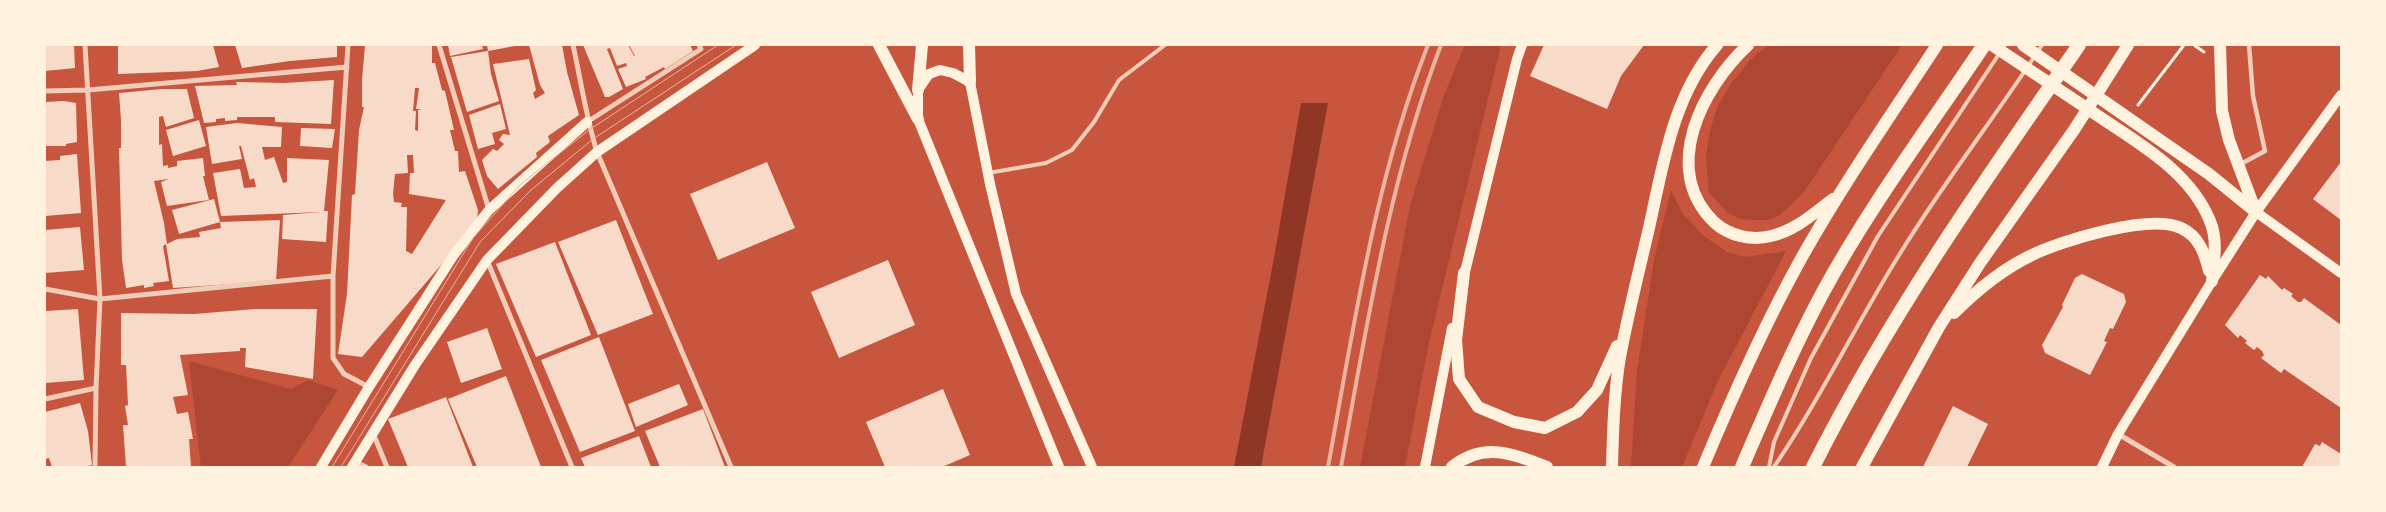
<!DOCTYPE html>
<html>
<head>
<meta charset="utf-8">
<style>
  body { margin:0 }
  #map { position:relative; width:2386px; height:512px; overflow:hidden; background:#c8553d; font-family:"Nunito Sans",sans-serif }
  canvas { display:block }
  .frame { position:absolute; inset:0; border:46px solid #fff3e0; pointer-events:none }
</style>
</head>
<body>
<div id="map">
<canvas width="2386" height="512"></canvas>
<div class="frame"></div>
</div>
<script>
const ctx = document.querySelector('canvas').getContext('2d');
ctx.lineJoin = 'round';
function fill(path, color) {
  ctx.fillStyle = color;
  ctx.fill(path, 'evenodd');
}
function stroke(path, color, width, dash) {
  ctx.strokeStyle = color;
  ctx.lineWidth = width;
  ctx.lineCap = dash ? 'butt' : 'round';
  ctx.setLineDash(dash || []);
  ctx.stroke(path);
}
fill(new Path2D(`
  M1465,45H1501L1428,347L1405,467H1360L1410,206L1444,95Z
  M1769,45H1902L1804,192L1780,215L1768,220H1754L1740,219L1728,213L1709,193L1706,157L1710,130L1718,105L1733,81L1753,57Z
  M1671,190L1683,214L1704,236L1727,252L1746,257L1786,251L1717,383L1682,467H1631L1637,371L1654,260Z
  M189,361L291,389L308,380L338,390L288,467H201Z`), '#ae4732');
fill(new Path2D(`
  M1301,103H1328L1261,467H1234L1274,258Z`), '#8f3625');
fill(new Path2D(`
  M45,45H74L75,68L45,71Z
  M118,45H213L219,67L197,71L118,74Z
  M235,45H337V57L290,61L242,68Z
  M365,45H432V63H435L442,90L445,91L454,130H450L455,151H458L459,172L465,171L478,210L477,220L472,229L362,357L338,354L347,294L352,195L355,194L359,130L364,107H362V80ZM415,88H419L416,109H422L418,110V131L415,130L416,111H413ZM407,155H413L414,173H410L409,194L446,200L412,254L406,251L407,207H401L402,203L394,202L393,194L395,174L408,173Z
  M448,45H482L483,49L450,56Z
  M487,45H515V46L488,51Z
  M529,45H562L567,72L579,115L548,136L550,142L536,153L537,157L498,189L487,176L482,160L493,149L497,151L504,144L499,140L503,134L510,135L493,64L529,59L536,90L533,93L535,99L545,93L540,85Z
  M583,45H628L634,56H635L629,45H690L693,51L665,69L664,67L645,77L646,79L626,87L618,69L627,66L626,63L617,66L610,48L607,49L623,89L609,97H605Z
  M1544,45H1644L1621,76L1607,109L1530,76Z
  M488,51L491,74L499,101L467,112L451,57Z
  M334,80L331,124L275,122V117H237V120L225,121V118L216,119V122L204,123L195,86L237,85L236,82L284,83Z
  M162,89H187L194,118L166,127L163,116L159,117V145L162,144L163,166L168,165V168L177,166V161L203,158L205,176H203L209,200L167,206L161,182L169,179L154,181L164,223L167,244L177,239L200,237L199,232L221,228L220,222L280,220L276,281L173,288L166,244L163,246L169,281L153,283L154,286L144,288V285L126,288L122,260L119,148H121V120L119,93Z
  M64,101L76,103L77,142L66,144V146H45V102Z
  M500,104L506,129L492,133L495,144L478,149L469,115Z
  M199,120L206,146L173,156L166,130Z
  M237,123L282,127L281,147H262L265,160L274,157L283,183L287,182V158L329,160L324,211H328L326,242L282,239L283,215L320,212L221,216L213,173L240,169L244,188L256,187L254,178L250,180L241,146H239L242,159L212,164L206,127Z
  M301,128L335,129L332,148L300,146Z
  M77,154L81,213L45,216V161L60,160V156Z
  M767,162L795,228L718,260L690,194Z
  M2341,162V220L2313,199Z
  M214,199L220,222L179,234L172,210Z
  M616,220L653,314L598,335L558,242Z
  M80,227L84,270L45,273V230Z
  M555,242L591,335L536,357L496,264Z
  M888,260L915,325L839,358L811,292Z
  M2082,274L2124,294L2126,302L2113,329L2110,328L2104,341L2107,342L2090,375L2045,353L2042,345L2063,307L2062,305L2075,278Z
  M2260,275L2266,279L2268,276L2282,290L2284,288L2293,294L2291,296L2298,302H2301L2304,298L2341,325V408L2284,369L2281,373L2261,358L2264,355L2262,351L2257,347L2254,350L2245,343L2247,341L2240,335L2238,338L2225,325Z
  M78,309L84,380L45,383V311Z
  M255,309H317L313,379L245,367L246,348H240V351L180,355L188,395L173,397L177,414L188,412L193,439H189L191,467H126L123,425H128L125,406L128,405L126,365H121V313L194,314Z
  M487,328L502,369L461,383L447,342Z
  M599,337L635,431L580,452L541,360Z
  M506,376L541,467H477L448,399Z
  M679,384L688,405L636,427L628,404Z
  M943,389L970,455L942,467H885L866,422Z
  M446,397L473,467H408L388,419Z
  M80,403L88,431L92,465L84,467H52L49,458L45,459V412Z
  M1953,406L1988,424L1967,467H1923Z
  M703,409L725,467H660L645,431Z
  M639,436L651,467H585L581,458Z
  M2322,442L2341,454V467H2302L2315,444L2320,446Z`), '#f7dbc8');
stroke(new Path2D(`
  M2194,45L2204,52
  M2138,105L2184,45`), '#fff3e0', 3);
stroke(new Path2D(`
  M988,173L1046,163L1072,150L1094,122L1119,80L1165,45
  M1769,467L1774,442L1811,358L1878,236L2005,45
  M1774,467C1821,398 1857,322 1901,252C1945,180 1997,115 2042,45`), '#f1ccb7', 4);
stroke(new Path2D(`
  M2239,165L2265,151L2253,96L2249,45`), '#f1ccb7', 4.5);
stroke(new Path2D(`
  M85,45L100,299L96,388L95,467
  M348,45L333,276V358L344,374L369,387
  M439,45L489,210
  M573,45C581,81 586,117 597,152L731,467
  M45,91L88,90L347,67
  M587,122L701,49L699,45
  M487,260L572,467
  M45,289L100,299L333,276
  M45,399L96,388
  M373,433L387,467
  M2118,434L2174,467
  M356,462L366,467`), '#f1ccb7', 5);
stroke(new Path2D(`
  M2256,212L2341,273
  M1463,280L1517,59L1522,45
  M321,467L369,387L453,256L489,210L587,122
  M352,467L415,365L487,260L557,188L597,152L755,45
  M1059,467L918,119V90L929,74L940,70L953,73L970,82L990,184L1016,294L1092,467
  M1425,467L1452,328
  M2102,467L2118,434L2212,281L2256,212L2341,95`), '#fff3e0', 10);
stroke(new Path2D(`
  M879,45L918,119
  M969,45L970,82
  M1748,45C1702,88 1660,169 1714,222C1729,236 1752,241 1771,236C1795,231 1814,213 1833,199
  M1992,45C2025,67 2058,89 2091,111C2134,141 2189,169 2210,221C2218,240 2214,260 2212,281
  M2023,45L2209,174L2256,212
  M2220,45L2222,111L2229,140L2256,212
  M918,90L922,45
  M1464,273L1456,340L1459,379L1478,407L1514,422L1545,428L1577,412L1597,390L1617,346
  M1954,313C1977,290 2001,270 2030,256C2060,241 2150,213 2181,228C2199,236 2205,254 2209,271
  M1452,467C1483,442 1513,453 1547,467
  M1612,467C1613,431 1614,393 1620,357C1628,314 1639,271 1649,228C1663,165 1673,95 1717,45
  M1703,467C1733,395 1764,325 1802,257C1843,184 1891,115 1937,45
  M1862,467L1939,327L1980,263L2074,130L2128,45`), '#fff3e0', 12);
stroke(new Path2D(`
  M1742,467C1767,409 1792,350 1822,294C1869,207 1929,127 1984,45
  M1813,467C1888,318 1984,181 2079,45`), '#fff3e0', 14);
stroke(new Path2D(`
  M332,467L473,238L521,184L589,130L718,45
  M341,467L480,242L531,190L593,139L736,45`), '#e9b49f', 1);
stroke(new Path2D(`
  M1328,467C1354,326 1375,179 1428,45
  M1341,467C1367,325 1389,180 1441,45`), '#e9b49f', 4);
</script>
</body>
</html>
